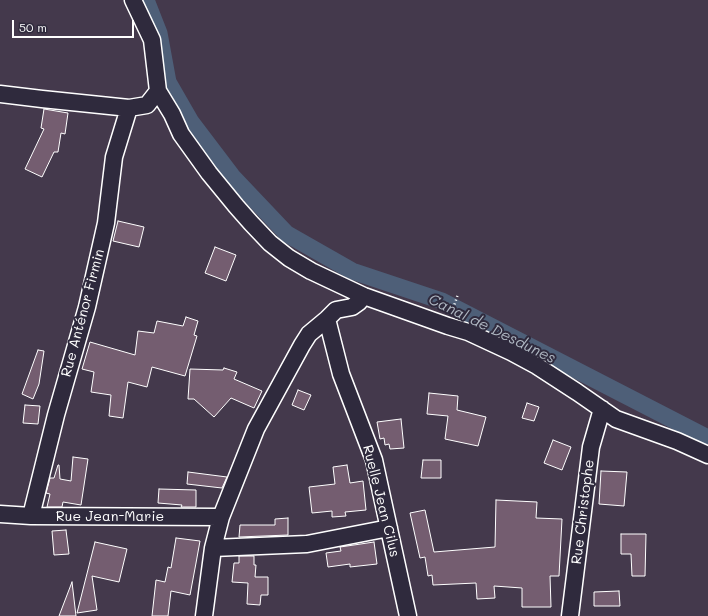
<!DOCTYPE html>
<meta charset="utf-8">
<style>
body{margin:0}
#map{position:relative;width:708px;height:616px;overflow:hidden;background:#44394c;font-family:Mali,sans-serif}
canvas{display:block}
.scale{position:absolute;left:12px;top:20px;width:122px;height:18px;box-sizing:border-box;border:2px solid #fff;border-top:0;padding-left:5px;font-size:12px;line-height:14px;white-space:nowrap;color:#fff;-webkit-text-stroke:3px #2f2a3d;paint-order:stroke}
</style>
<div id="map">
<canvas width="708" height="616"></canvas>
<div class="scale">50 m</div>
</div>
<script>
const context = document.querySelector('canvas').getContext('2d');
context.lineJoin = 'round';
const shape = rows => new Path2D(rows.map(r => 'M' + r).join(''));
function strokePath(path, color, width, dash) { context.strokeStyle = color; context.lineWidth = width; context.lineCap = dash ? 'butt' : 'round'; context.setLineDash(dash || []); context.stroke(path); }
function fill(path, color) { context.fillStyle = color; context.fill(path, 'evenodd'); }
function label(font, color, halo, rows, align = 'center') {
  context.font = font + ' Mali,sans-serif'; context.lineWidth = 4; context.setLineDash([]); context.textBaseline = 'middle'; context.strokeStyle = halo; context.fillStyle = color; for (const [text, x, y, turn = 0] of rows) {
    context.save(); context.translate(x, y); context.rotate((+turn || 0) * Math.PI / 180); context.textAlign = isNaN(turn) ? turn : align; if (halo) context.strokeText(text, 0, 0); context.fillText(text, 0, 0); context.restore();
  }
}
strokePath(shape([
 [146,0,159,33,168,82,191,122,232,176,287,234,352,271,442,301,708,438]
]), '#4e5f78', 17);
const building = shape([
 [44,109,68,113,65,134,61,133,58,152,54,152,42,177,25,169,44,129,41,128,44,109],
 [118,221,144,227,139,247,113,241,118,221],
 [215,247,236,255,226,281,205,273,215,247],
 [186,317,198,321,194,335,197,336,185,376,152,367,147,387,128,382,123,418,109,416,111,395,91,392,94,372,82,369,90,342,135,355,138,331,154,333,157,321,183,326,186,317],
 [38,350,44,351,39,384,33,399,22,394,38,350],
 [224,368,237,372,234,379,262,391,254,408,231,398,214,417,194,399,188,399,190,369,223,370,224,368],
 [298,390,311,395,304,410,292,405,298,390],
 [429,393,458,396,457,410,486,417,478,446,445,439,448,416,427,414,429,393],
 [527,403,539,407,534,421,522,418,527,403],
 [25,405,40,406,38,424,23,423,25,405],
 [401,419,404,448,390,449,389,444,385,445,384,438,380,439,377,422,401,419],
 [553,440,571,447,562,470,544,463,553,440],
 [73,457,88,459,81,505,63,502,62,507,47,507,50,494,46,493,50,478,54,478,58,465,59,465,60,479,71,481,73,457],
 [423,460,441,460,441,478,421,478,423,460],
 [347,465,350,483,363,481,366,510,345,512,346,516,332,517,332,511,312,513,309,487,335,484,333,467,347,465],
 [601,471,627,472,624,506,599,504,601,471],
 [188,472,227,477,222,488,187,484,188,472],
 [159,489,196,490,196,507,181,507,182,505,158,503,159,489],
 [496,500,537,502,536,518,562,519,559,576,550,576,551,607,522,607,522,588,494,586,495,598,477,599,476,583,433,585,432,575,428,576,425,557,420,558,410,513,425,510,434,552,495,547,496,500],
 [288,518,288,535,239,537,240,525,275,525,275,519,288,518],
 [66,530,69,554,54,555,52,531,66,530],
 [621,534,646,534,645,576,632,576,631,554,621,554,621,534],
 [176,538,200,541,196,563,190,595,171,591,168,616,152,616,156,580,165,582,168,567,171,568,176,538],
 [95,542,127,549,119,582,92,576,97,610,77,613,95,542],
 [374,542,377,564,350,567,350,564,328,567,326,553,341,551,340,547,354,545,374,542],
 [239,556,254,556,254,565,256,565,255,577,268,577,268,595,261,595,260,605,247,604,248,583,232,582,234,563,239,563,239,556],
 [72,582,76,616,59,616,72,582],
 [619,591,620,606,594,606,594,592,619,591]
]);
fill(building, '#745d70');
strokePath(building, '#fff', 1);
const minor = shape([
 [158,91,172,114,181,134,209,173,236,206,251,223,270,243,289,258,311,271,364,296,448,326,468,332,511,352,537,366,577,392,616,419,677,441,708,455],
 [0,94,42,99,129,108,147,105,158,91,152,40,133,0],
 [327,319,341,374,374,460,408,616],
 [0,514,31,516,221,517],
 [31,516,56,415,87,307,106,223,114,157,129,108],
 [213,548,307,544,389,528],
 [204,616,213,548,221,517,256,429,302,345,309,334,327,319,336,310,352,307,359,302,364,296],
 [570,616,591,447,602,409]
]);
strokePath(minor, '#fff', 19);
strokePath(shape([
 [452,312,458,294]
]), '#fff', 2.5, [1, 3]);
strokePath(minor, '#2f2a3d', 16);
label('14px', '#fff', '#2f2a3d', [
 ["Rue Anténor Firmin",83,313,-75],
 ["Ruelle Jean Cilus",381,501,76],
 ["Rue Christophe",583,512,-83],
 ["Rue Jean-Marie",110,517]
]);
label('italic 15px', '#afb7c2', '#2f2a3d', [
 ["Canal de Desdunes",492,329,26]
]);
</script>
